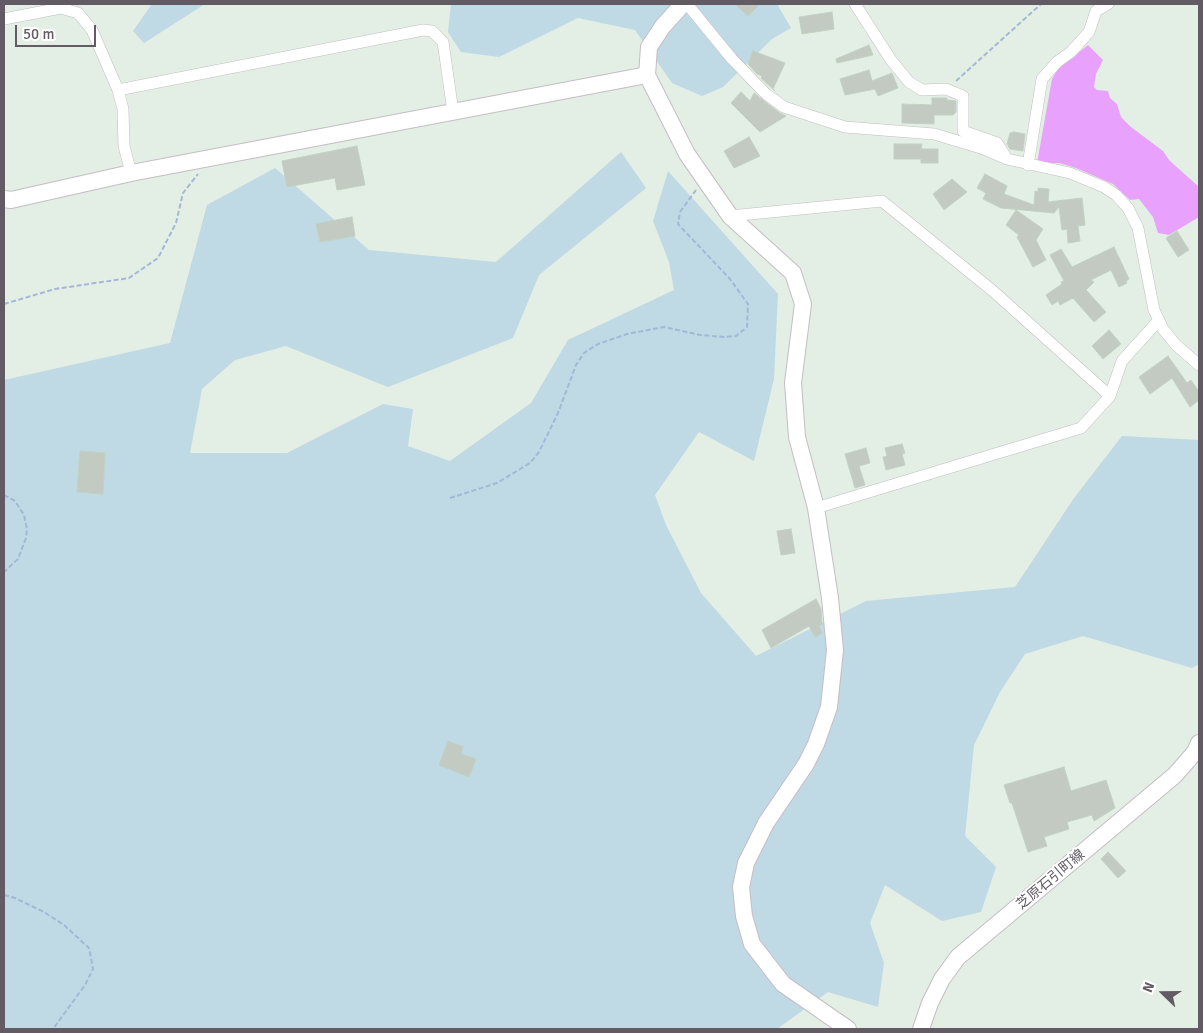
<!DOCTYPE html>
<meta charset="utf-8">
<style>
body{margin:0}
#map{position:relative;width:1203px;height:1033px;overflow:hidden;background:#e3eee4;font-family:Signika,sans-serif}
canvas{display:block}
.frame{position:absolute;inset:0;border:5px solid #625b63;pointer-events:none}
.north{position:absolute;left:1138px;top:968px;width:50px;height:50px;-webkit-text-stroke:4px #fff;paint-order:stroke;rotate:292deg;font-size:14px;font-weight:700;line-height:20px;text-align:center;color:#625b63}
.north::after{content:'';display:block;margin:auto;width:18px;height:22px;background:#625b63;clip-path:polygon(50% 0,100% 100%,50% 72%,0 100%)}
.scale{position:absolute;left:15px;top:25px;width:81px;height:22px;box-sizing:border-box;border:2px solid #625b63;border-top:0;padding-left:6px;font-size:15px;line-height:18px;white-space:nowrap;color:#625b63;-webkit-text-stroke:4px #fff;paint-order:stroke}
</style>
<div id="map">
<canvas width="1203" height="1033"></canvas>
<div class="frame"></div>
<div class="north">N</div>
<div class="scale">50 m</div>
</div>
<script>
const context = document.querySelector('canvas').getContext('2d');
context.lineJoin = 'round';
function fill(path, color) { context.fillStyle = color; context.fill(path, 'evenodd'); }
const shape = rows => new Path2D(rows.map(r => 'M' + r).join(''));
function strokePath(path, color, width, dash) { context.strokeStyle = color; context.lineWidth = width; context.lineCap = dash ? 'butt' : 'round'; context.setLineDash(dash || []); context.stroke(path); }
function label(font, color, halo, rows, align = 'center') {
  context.font = font + ' Signika,"Noto Sans JP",sans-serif'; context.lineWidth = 4; context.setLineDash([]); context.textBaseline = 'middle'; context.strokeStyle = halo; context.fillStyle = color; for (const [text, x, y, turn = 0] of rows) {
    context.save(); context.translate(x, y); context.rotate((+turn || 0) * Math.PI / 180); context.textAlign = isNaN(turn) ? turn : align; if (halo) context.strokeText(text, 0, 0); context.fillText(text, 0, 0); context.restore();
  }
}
fill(shape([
 [152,4,205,4,144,43,133,31],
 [451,4,777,4,791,28,772,39,723,87,702,96,672,83,635,30,578,18,499,57,461,52,448,32],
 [621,152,646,188,539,275,513,338,388,387,286,346,235,360,202,389,190,453,287,453,383,404,413,409,408,446,450,461,531,403,568,340,674,290,669,262,653,221,668,171,778,294,774,379,754,461,699,432,655,495,666,525,701,593,756,656,866,601,1015,587,1074,498,1122,436,1199,440,1199,664,1192,668,1083,636,1025,654,1000,692,974,745,965,836,996,867,981,912,942,921,885,885,870,923,884,963,878,1007,828,992,777,1029,4,1029,4,380,170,343,207,205,275,168,369,250,496,262]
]), '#bfd9e5');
fill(shape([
 [1088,45,1103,60,1096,74,1094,87,1097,90,1108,91,1110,98,1117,104,1121,117,1131,127,1163,151,1169,160,1199,187,1199,217,1169,235,1158,233,1153,217,1139,199,1130,200,1113,184,1076,168,1059,163,1037,163,1052,79,1058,69]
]), '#e8a2fe');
const building = shape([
 [735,4,760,4,748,16,735,4],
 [832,12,834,29,802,34,799,17,832,12],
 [869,45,873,55,837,63,836,59,869,45],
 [753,51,785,63,773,89,775,91,761,78,762,76,757,74,748,64,753,51],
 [869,70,872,81,892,73,898,88,878,96,875,89,845,95,840,79,869,70],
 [741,92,750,101,754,93,780,113,786,116,760,132,731,103,741,92],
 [932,98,947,98,947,100,956,101,956,112,953,115,934,115,934,124,902,123,902,104,932,105,932,98],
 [1014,132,1025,134,1023,151,1010,149,1007,144,1010,133,1014,132],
 [749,137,760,156,734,168,724,151,749,137],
 [894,144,922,144,921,149,938,149,938,163,921,163,921,159,894,159,894,144],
 [357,146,365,185,337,190,335,178,287,187,282,161,357,146],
 [985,174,1007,186,1004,194,1034,205,1035,191,1038,192,1038,188,1049,189,1048,202,1082,198,1085,225,1078,226,1080,241,1068,243,1067,229,1062,230,1059,207,1054,213,1001,208,983,199,986,193,977,188,985,174],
 [952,179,967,192,944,210,933,194,952,179],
 [1016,210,1043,229,1036,240,1046,260,1033,267,1017,237,1019,235,1006,225,1016,210],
 [352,217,355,236,320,242,316,224,352,217],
 [1177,231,1189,250,1178,257,1166,238,1177,231],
 [1114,247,1129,279,1126,281,1127,283,1119,287,1111,270,1091,280,1094,282,1086,290,1106,312,1094,322,1073,298,1060,305,1058,301,1052,305,1046,295,1062,284,1061,282,1064,281,1050,255,1061,249,1072,267,1114,247],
 [1109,330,1121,344,1103,359,1092,346,1109,330],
 [1168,356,1187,383,1191,380,1199,392,1199,400,1190,407,1172,378,1150,394,1139,377,1168,356],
 [902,444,905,453,902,454,905,465,886,470,883,457,887,456,885,448,902,444],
 [866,448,870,463,859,466,865,485,855,488,845,454,866,448],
 [80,451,105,453,103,494,77,492,80,451],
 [791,529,795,553,781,555,777,531,791,529],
 [816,599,821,609,822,624,819,626,822,633,815,637,809,626,771,648,762,630,816,599],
 [448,741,463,747,461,754,476,759,469,777,439,765,448,741],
 [1064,767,1071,791,1106,780,1115,808,1094,821,1092,815,1067,822,1069,829,1044,837,1047,846,1028,852,1012,803,1010,803,1004,785,1064,767],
 [1108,852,1126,871,1118,878,1101,859,1108,852]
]);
fill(building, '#c2cac2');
strokePath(building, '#c1d2c1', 1);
const street = shape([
 [687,4,732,59,766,94,784,107,845,127,934,134,981,148,1007,159,1070,173,1104,187,1116,195,1128,208,1138,228,1154,310,1163,329,1176,345,1199,365],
 [855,4,891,60,909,82,922,90,946,89,963,96,963,131,997,143,1007,159],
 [4,19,61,8,78,13,92,30,118,90,123,109,124,146,131,173],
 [118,90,423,30,432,31,443,42,453,112],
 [1028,165,1042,79,1057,62,1071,52,1089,32,1096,11,1108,4],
 [730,216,882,201,993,291,1110,396],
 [816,508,1081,428,1110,396,1122,361,1159,320]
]);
const secondary = shape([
 [683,4,663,26,649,47,647,75,687,154,730,216,793,273,803,304,793,383,797,437,816,508,830,598,835,650,829,707,816,744,806,764,766,823,746,863,741,887,744,916,752,944,783,984,848,1029],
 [4,199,11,200,131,173,647,75],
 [921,1029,930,1003,942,979,958,957,1175,775,1195,752,1199,743]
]);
strokePath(street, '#c4bdc4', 12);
strokePath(secondary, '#c5bdc6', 18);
strokePath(shape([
 [956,81,1041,4],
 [4,304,55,289,129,278,158,258,176,223,183,193,198,174],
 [4,495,15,501,24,515,27,529,26,538,18,559,4,572],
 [450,498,497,483,530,463,539,452,558,413,576,365,584,353,598,344,627,334,664,327,700,335,724,337,736,336,747,327,748,304,730,279,678,224,680,212,696,190],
 [4,895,15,898,44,912,64,925,89,948,93,969,85,985,53,1029]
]), '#a3b8d7', 2, [5, 2.5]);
strokePath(street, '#fff', 11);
strokePath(secondary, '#fff', 16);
label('14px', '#625b63', '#fff', [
 ["芝原石引町線",1051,880,-40]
]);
</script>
